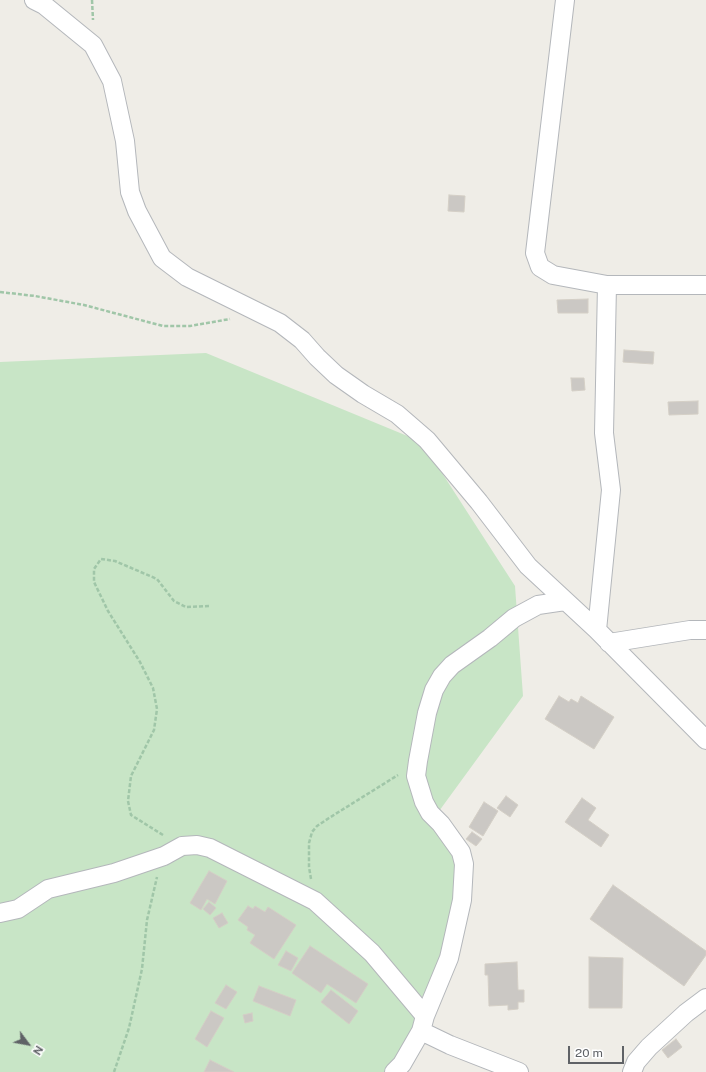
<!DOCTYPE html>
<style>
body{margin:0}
#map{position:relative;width:706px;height:1072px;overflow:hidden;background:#efede7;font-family:"Public Sans",sans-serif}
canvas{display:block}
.north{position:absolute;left:8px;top:1024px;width:40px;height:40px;-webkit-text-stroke:3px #fff;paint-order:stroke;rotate:122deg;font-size:11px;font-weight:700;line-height:16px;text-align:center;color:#5f6266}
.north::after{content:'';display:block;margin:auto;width:14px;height:18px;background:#5f6266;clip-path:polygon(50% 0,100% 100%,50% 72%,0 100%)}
.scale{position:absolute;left:568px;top:1046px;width:56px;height:18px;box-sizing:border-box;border:2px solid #5f6266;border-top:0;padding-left:5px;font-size:12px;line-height:14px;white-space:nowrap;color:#5f6266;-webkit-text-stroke:3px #fff;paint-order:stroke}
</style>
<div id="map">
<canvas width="706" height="1072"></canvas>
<div class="north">N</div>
<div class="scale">20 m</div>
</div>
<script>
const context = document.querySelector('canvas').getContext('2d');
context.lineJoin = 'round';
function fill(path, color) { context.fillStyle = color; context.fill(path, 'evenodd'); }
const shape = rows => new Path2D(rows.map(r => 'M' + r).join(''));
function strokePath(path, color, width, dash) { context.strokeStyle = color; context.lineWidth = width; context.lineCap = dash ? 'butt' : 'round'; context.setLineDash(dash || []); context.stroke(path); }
fill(shape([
 [206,353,422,442,515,586,523,696,434,818,458,869,450,931,430,986,421,998,415,1033,389,1072,0,1072,0,362]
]), '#c8e5c6');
const building = shape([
 [449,195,465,196,464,212,448,211,449,195],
 [588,299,588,313,558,313,557,300,588,299],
 [624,350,654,352,653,364,623,362,624,350],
 [571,378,584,378,585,390,572,391,571,378],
 [698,401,698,414,669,415,668,402,698,401],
 [559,696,569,702,571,699,578,703,581,696,614,717,594,749,545,719,559,696],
 [506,796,518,805,510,817,497,808,506,796],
 [582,798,596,808,588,820,609,835,601,847,565,822,582,798],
 [484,802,498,811,483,836,469,827,484,802],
 [472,832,482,839,476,846,466,839,472,832],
 [209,871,227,881,215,904,207,899,201,910,190,903,209,871],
 [613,885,706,951,706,955,684,986,590,919,613,885],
 [209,902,216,908,210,915,203,909,209,902],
 [248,906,253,909,255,906,265,912,268,907,296,925,274,959,250,943,255,935,247,930,248,927,238,920,248,906],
 [222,913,228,923,219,928,213,918,222,913],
 [310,946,368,984,356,1003,327,984,321,993,292,973,310,946],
 [286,951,298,958,291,971,278,965,286,951],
 [589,957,623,958,622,1008,589,1008,589,957],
 [517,962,518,990,524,990,524,1002,518,1002,518,1009,508,1010,508,1005,489,1006,488,975,485,975,485,964,517,962],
 [226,985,237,992,226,1009,215,1003,226,985],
 [259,986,296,1000,290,1016,253,1001,259,986],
 [331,990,358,1011,349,1024,321,1002,331,990],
 [211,1011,224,1018,207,1047,195,1039,211,1011],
 [252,1013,253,1021,245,1023,243,1015,252,1013],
 [676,1039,682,1047,668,1058,662,1050,676,1039],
 [210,1060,234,1072,204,1072,210,1060]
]);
fill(building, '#cbc8c4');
strokePath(building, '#d4cfc6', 1);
const street = shape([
 [34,0,44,5,93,45,112,81,125,141,130,192,137,211,162,258,187,277,280,323,302,340,317,357,336,375,363,394,397,414,427,440,479,502,528,566,597,630,706,740],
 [565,0,535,253,540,267,553,275,607,285,706,285],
 [597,630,611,490,604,433,607,285],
 [609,643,690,630,706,630],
 [0,913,18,909,48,889,114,873,164,856,182,846,197,845,210,848,315,901,372,953,425,1016],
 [421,1031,450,1045,519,1072],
 [394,1072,402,1064,421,1031,425,1016,449,958,462,900,464,864,461,852,441,824,430,813,424,802,416,776,418,761,427,713,434,690,442,676,452,665,490,638,514,618,538,605,565,601],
 [632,1072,636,1062,649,1047,686,1013,706,998]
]);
strokePath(street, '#b4b7bb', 20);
strokePath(shape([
 [92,0,93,20],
 [0,292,35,296,84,305,163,326,190,326,230,319],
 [163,835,131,815,128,801,131,776,154,730,157,709,153,688,140,662,108,611,94,582,94,569,101,559,115,561,157,579,174,601,186,607,210,606],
 [311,879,309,867,309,843,312,832,317,826,329,818,398,775],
 [114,1072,129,1028,142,969,147,920,157,877]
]), '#a0c6a8', 2.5, [4, 2]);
strokePath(street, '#fff', 18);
</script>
